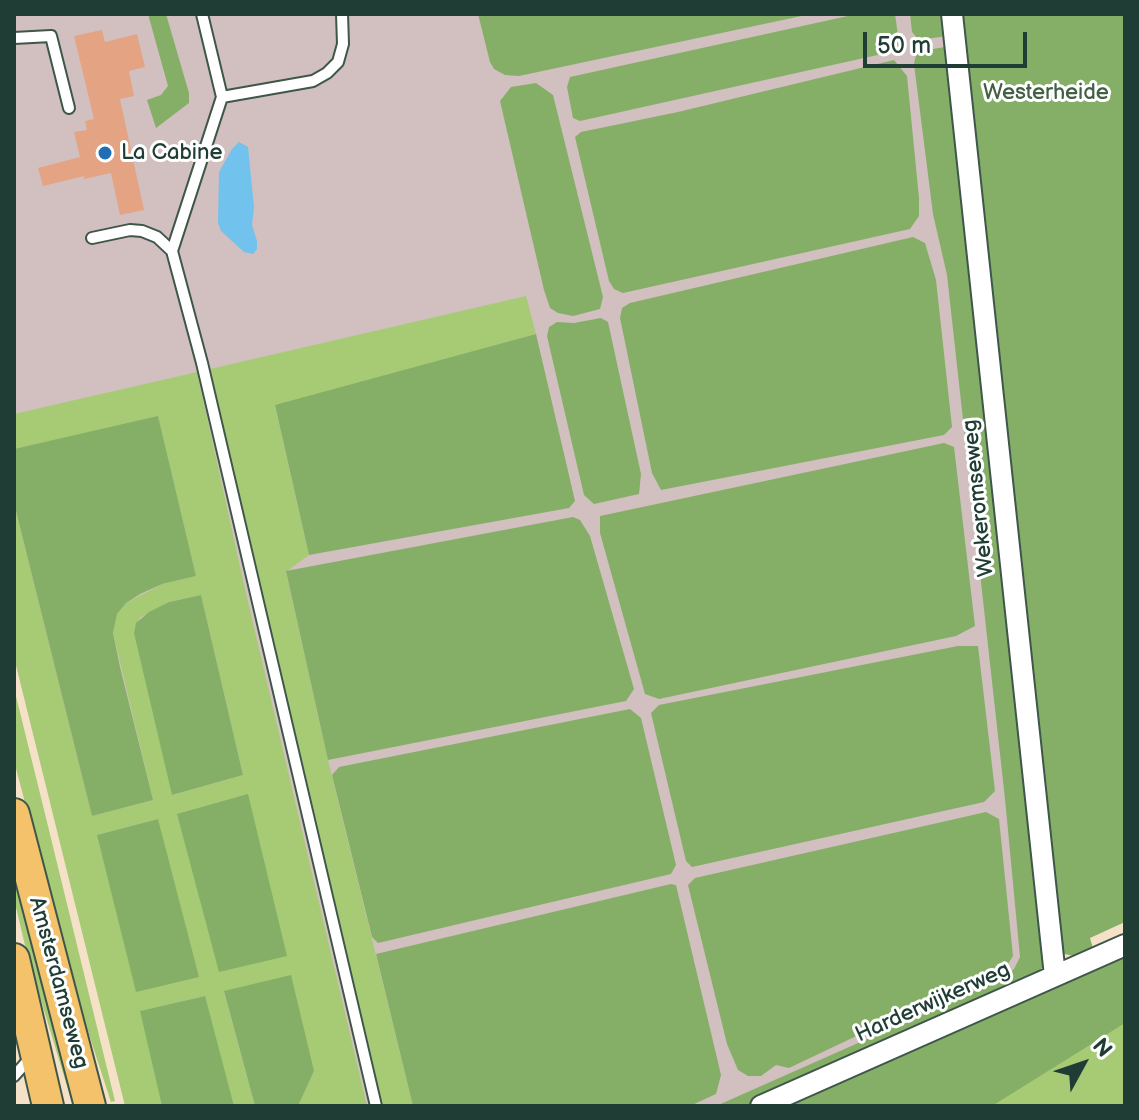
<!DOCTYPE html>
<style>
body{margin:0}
#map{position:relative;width:1139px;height:1120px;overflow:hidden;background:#f5e1c8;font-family:"Balsamiq Sans",sans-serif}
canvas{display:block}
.frame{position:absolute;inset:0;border:16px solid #1f3d34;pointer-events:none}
.north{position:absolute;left:1043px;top:1024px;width:80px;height:80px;-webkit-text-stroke:6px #fff;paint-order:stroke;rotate:50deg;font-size:22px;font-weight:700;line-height:32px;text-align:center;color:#1f3d34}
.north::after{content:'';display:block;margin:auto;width:28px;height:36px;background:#1f3d34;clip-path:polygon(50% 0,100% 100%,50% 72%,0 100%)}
.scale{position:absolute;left:863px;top:32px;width:164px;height:36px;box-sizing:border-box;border:4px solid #1f3d34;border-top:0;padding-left:10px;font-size:24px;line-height:28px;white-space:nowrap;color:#1f3d34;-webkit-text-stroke:6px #fff;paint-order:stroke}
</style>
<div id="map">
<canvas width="1139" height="1120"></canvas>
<div class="frame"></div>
<div class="north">N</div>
<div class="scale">50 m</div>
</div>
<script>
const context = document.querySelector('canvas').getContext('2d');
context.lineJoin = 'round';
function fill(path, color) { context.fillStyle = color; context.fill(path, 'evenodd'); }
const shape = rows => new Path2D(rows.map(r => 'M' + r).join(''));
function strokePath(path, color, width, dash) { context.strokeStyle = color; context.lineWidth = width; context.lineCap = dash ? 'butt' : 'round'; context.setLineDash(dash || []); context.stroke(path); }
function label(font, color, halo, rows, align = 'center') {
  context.font = font + ' "Balsamiq Sans",sans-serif'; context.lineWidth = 6; context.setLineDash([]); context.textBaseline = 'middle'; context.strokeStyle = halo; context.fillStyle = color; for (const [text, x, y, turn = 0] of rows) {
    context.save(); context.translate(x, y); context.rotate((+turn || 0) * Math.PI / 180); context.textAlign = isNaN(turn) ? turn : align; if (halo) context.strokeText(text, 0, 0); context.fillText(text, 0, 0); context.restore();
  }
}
fill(shape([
 [14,14,947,14,1046,960,741,1106,127,1106,14,657]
]), '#d2bfc0');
fill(shape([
 [526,296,536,334,275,406,309,555,286,572,328,760,413,1106,382,1106,210,369],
 [197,372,245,589,367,1106,298,1106,314,1071,224,992,255,1106,234,1106,204,996,141,1011,162,1106,125,1106,14,657,14,503,92,816,153,800,113,633,117,614,126,603,162,584,196,576,158,417,14,449,14,414],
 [201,595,243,775,173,795,139,618,169,602],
 [158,819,167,857,97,835],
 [14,688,48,826,115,1101,111,1102,76,995,14,761],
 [14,866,78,1106,73,1106,27,954,14,899],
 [1125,954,1125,1106,780,1106]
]), '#a7cb75');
fill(shape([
 [148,14,166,14,189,93,189,103,156,128,147,100,161,95,168,86],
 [478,14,811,14,519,76,505,75,494,69,490,62],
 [857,14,895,14,900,50,580,121,573,118,567,87,570,77],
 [910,14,947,14,947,36,919,40,912,32],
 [957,14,1125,14,1125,922,1090,938,1094,952,1078,957,1060,953],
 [945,47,948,49,1047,960,1037,975,1029,981,745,1106,716,1106,962,997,1005,976,1014,969,1020,957,1005,799,947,275,933,214,914,64,916,55,921,51],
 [894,60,907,76,919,198,919,216,910,229,623,293,614,289,609,281,575,137,581,132,678,112],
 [536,83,553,95,603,297,600,309,573,316,558,313,550,308,544,290,500,101,511,87],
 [913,237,925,243,936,280,952,427,944,435,661,490,652,473,620,318,622,308,630,303],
 [601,318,608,322,641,474,639,494,594,504,584,495,547,336,549,327,557,322,574,323],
 [536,334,575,501,569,508,309,555,275,405],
 [158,416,196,576,162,584,140,594,126,603,117,614,113,633,120,667,153,800,92,816,14,503,14,449],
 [944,443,954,447,975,626,956,636,659,699,645,694,600,533,600,516],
 [573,517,580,520,590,536,634,689,626,701,328,760,286,571],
 [201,595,243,775,172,795,134,633,136,623,149,612,169,602],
 [958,646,978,646,995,791,984,802,692,867,686,861,651,713,659,705],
 [630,709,641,718,676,865,671,874,378,943,372,937,332,775,339,767],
 [248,794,287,956,219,972,177,814],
 [986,812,999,819,1013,956,1008,964,789,1068,776,1065,761,1076,748,1076,738,1070,727,1044,688,885,695,878],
 [158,819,199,977,136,992,97,835],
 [671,884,676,885,721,1075,716,1094,690,1106,413,1106,376,954],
 [1123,954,1125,958,1125,1023,992,1106,778,1106],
 [291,975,314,1071,298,1106,255,1106,224,991],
 [205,996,234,1106,162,1106,140,1011]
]), '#85af66');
fill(shape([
 [239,142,248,147,254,207,252,225,257,241,257,249,253,254,244,252,221,231,218,223,219,172,232,149]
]), '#71c2ed');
fill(shape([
 [102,30,105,42,137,34,145,67,129,71,134,96,120,99,144,210,120,215,111,173,84,179,84,176,43,186,38,168,80,157,74,132,87,130,85,121,94,119,74,36]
]), '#e4a483');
const service = shape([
 [14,38,51,36,69,108],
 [222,97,313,81,327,73,338,62,343,44,342,14],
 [92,238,130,230,142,231,157,237,172,251,202,363,376,1106],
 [172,251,222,97,202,14],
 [14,1076,32,1056]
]);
const minor = shape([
 [952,14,1055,976],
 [761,1106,1125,945]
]);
const primary = shape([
 [14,814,90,1106],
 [14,959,48,1106]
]);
strokePath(service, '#3f564a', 14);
strokePath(minor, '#3f564a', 24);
strokePath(primary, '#3f564a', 34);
strokePath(service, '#fff', 10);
strokePath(minor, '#fff', 20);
strokePath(primary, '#f3c26a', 30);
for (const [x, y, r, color] of [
 [105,153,8,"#1f6fb2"]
]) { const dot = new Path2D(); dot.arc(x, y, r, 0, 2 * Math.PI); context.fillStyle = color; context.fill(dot); strokePath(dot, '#fff', 3); }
label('22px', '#416044', '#fff', [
 ["Westerheide",1046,93]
]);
label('22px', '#1f3d34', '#fff', [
 ["La Cabine",121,153]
], 'left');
label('22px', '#1f3d34', '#fff', [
 ["Wekeromseweg",979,498,-96],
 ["Amsterdamseweg",58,983,75],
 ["Harderwijkerweg",933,1003,-24]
]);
</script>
